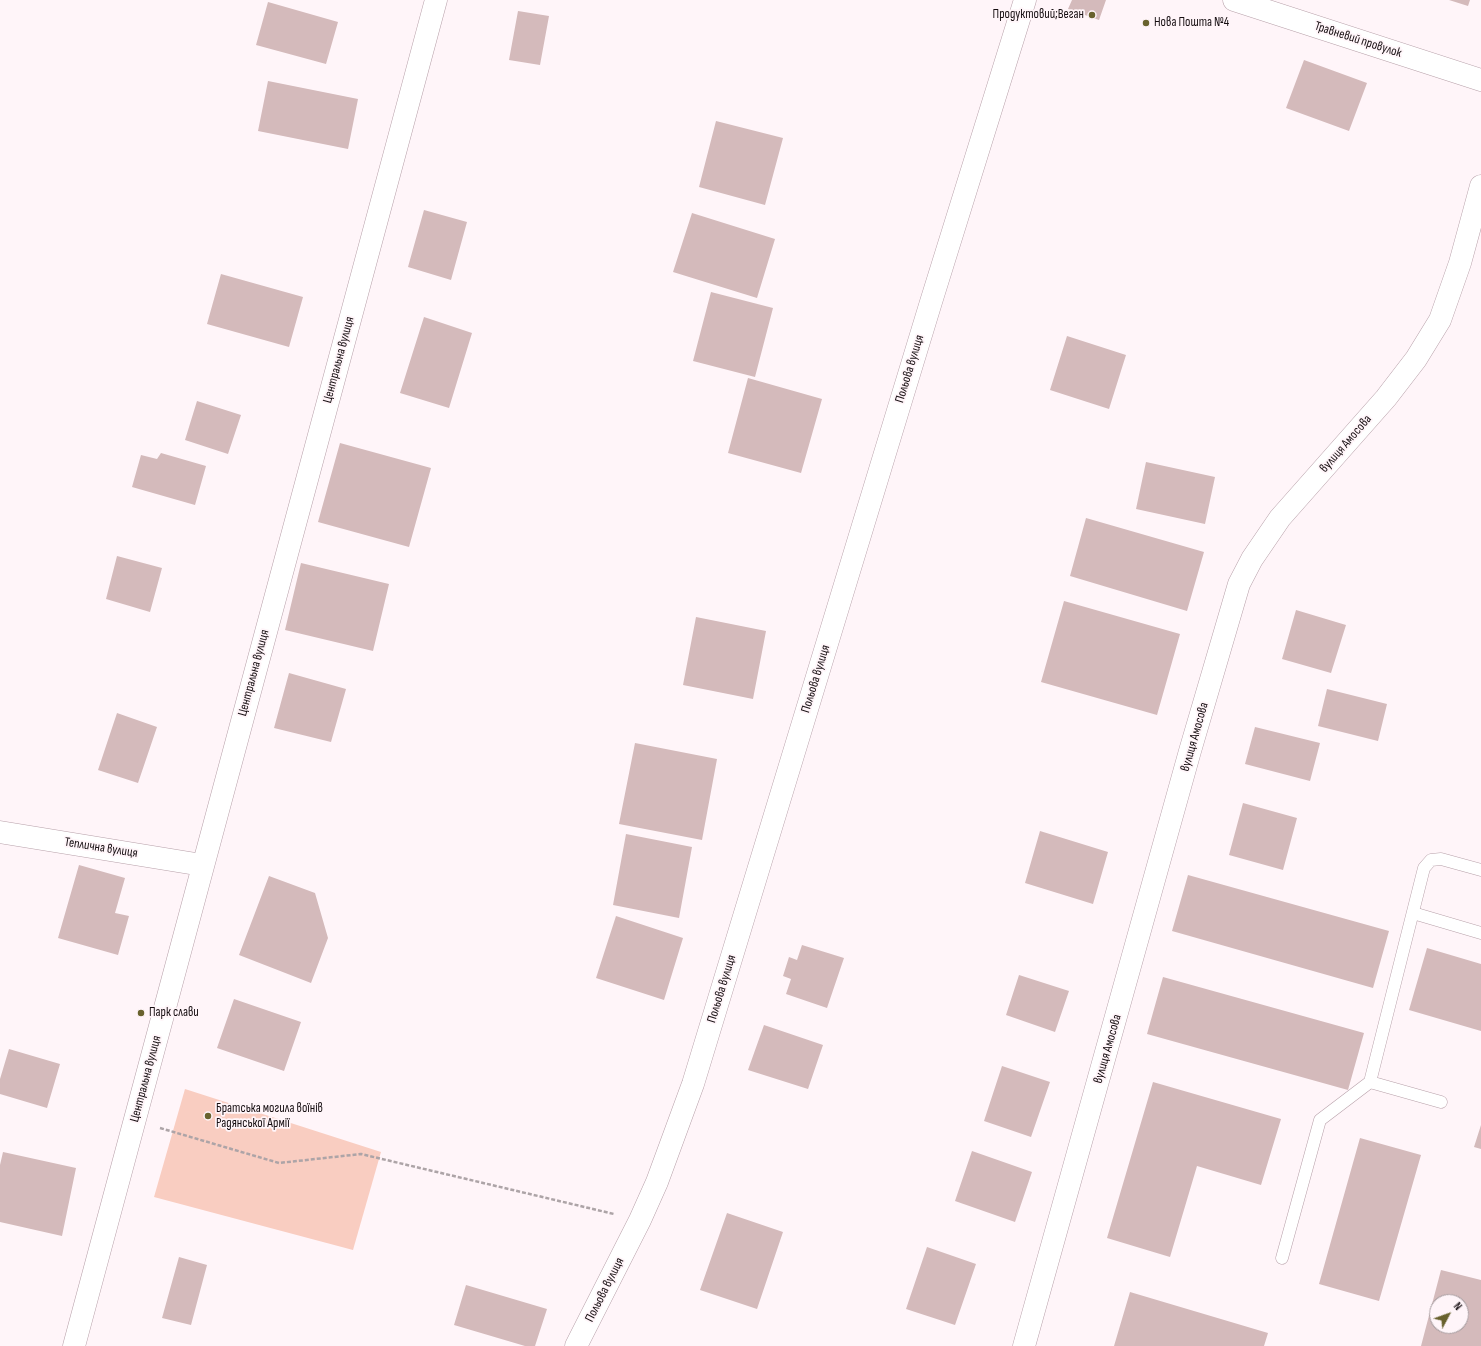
<!DOCTYPE html>
<meta charset="utf-8">
<style>
body{margin:0}
#map{position:relative;width:1481px;height:1346px;overflow:hidden;background:#fff5f9;font-family:"Sofia Sans Condensed",sans-serif}
canvas{display:block}
.north{position:absolute;left:1429px;top:1294px;width:40px;height:40px;box-sizing:border-box;background:#fff5f9;border:1px solid #a2999c;border-radius:50%;rotate:49deg;font-size:11px;font-weight:700;line-height:16px;text-align:center;color:#160e11}
.north::after{content:'';display:block;margin:auto;width:14px;height:18px;background:#69622e;clip-path:polygon(50% 0,100% 100%,50% 72%,0 100%)}
</style>
<div id="map">
<canvas width="1481" height="1346"></canvas>
<div class="north">N</div>
</div>
<script>
const context = document.querySelector('canvas').getContext('2d');
context.lineJoin = 'round';
function fill(path, color) { context.fillStyle = color; context.fill(path, 'evenodd'); }
const shape = rows => new Path2D(rows.map(r => 'M' + r).join(''));
function strokePath(path, color, width, dash) { context.strokeStyle = color; context.lineWidth = width; context.lineCap = dash ? 'butt' : 'round'; context.setLineDash(dash || []); context.stroke(path); }
function label(font, color, halo, rows, align = 'center') {
  context.font = font + ' "Sofia Sans Condensed",sans-serif'; context.lineWidth = 3.5; context.setLineDash([]); context.textBaseline = 'middle'; context.strokeStyle = halo; context.fillStyle = color; for (const [text, x, y, turn = 0] of rows) {
    context.save(); context.translate(x, y); context.rotate((+turn || 0) * Math.PI / 180); context.textAlign = isNaN(turn) ? turn : align; if (halo) context.strokeText(text, 0, 0); context.fillText(text, 0, 0); context.restore();
  }
}
fill(shape([
 [185,1089,381,1152,353,1250,154,1197]
]), '#f9cdc1');
fill(shape([
 [1072,0,1106,0,1099,20,1068,9],
 [1449,0,1470,0,1468,6],
 [268,2,338,22,326,64,256,45],
 [518,11,549,16,540,65,509,60],
 [1304,60,1367,83,1349,131,1286,108],
 [268,81,358,99,348,149,258,131],
 [716,121,783,138,765,205,699,187],
 [424,210,467,222,451,280,408,267],
 [692,213,775,239,757,298,673,272],
 [221,274,303,297,289,347,207,324],
 [711,292,773,308,755,377,693,361],
 [424,317,472,333,449,408,400,393],
 [1067,336,1126,355,1109,409,1050,390],
 [748,378,822,399,801,473,728,453],
 [197,401,241,415,228,454,185,440],
 [340,443,431,468,409,547,318,522],
 [161,453,206,466,195,505,132,487,141,455,157,459],
 [1146,462,1215,477,1205,524,1136,509],
 [1086,518,1204,552,1187,611,1070,576],
 [117,556,162,568,150,612,106,599],
 [301,563,389,584,373,651,285,630],
 [1064,601,1180,634,1157,715,1041,682],
 [1296,610,1346,625,1331,673,1282,659],
 [696,617,766,631,753,699,683,685],
 [289,673,346,689,331,742,274,728],
 [1327,689,1387,704,1378,741,1318,726],
 [117,713,157,727,138,783,98,770],
 [1255,727,1320,743,1310,781,1245,764],
 [635,743,717,759,702,840,619,824],
 [1243,803,1297,818,1283,870,1229,855],
 [1040,831,1108,852,1093,904,1025,883],
 [626,834,692,847,679,918,613,905],
 [79,865,125,878,115,913,129,916,118,955,58,938],
 [1188,875,1389,931,1373,988,1172,931],
 [269,876,315,893,328,938,311,983,239,955],
 [616,916,683,938,664,1000,596,978],
 [802,945,844,958,827,1008,786,994,791,979,783,976,789,957,797,960],
 [1427,948,1481,964,1481,1031,1409,1010],
 [1019,975,1069,991,1055,1032,1006,1015],
 [1163,977,1364,1033,1348,1090,1147,1034],
 [234,999,301,1022,284,1071,217,1048],
 [764,1025,823,1045,808,1089,748,1070],
 [9,1049,60,1064,47,1108,0,1094,0,1079],
 [1002,1066,1050,1082,1031,1137,984,1121],
 [1153,1082,1281,1119,1261,1185,1197,1166,1170,1257,1107,1238],
 [1481,1125,1481,1149,1474,1147],
 [1360,1138,1421,1155,1379,1301,1319,1284],
 [972,1151,1032,1172,1015,1222,955,1201],
 [3,1152,76,1168,62,1236,0,1222,0,1165],
 [727,1213,783,1232,757,1309,700,1290],
 [927,1247,976,1264,955,1325,906,1309],
 [179,1257,207,1265,191,1325,162,1318],
 [1441,1270,1481,1280,1481,1346,1421,1346],
 [1437,1302,1461,1302,1461,1326,1437,1326],
 [466,1285,547,1309,535,1346,525,1346,454,1325],
 [1130,1292,1268,1333,1264,1346,1114,1346]
]), '#d4babb');
const lane = shape([
 [1413,913,1481,933],
 [1370,1082,1441,1102],
 [1282,1258,1320,1120,1370,1082,1424,868,1431,860,1441,859,1481,870]
]);
const street = shape([
 [1234,0,1481,80],
 [0,832,202,865],
 [576,1346,640,1220,657,1182,693,1084,931,302,1025,0],
 [1024,1346,1190,751,1239,584,1252,559,1280,518,1386,398,1416,359,1440,320,1460,263,1481,186]
]);
const secondary = shape([
 [74,1346,436,0]
]);
strokePath(lane, '#b7a0a9', 13);
strokePath(street, '#b7a0a9', 23);
strokePath(secondary, '#b7a0a9', 23);
strokePath(shape([
 [160,1128,279,1163,361,1154,614,1214]
]), '#ada4a7', 2.5, [4, 2]);
strokePath(lane, '#fff', 12);
strokePath(street, '#fff', 22);
strokePath(secondary, '#fff', 22);
for (const [x, y, r, color] of [
 [1092,15,4,"#69622e"],
 [1146,23,4,"#69622e"],
 [141,1013,4,"#69622e"],
 [208,1116,4,"#69622e"]
]) { const dot = new Path2D(); dot.arc(x, y, r, 0, 2 * Math.PI); context.fillStyle = color; context.fill(dot); strokePath(dot, '#fff5f9', 1.5); }
label('13px', '#160e11', '#fff5f9', [
 ["Продуктовий;Веган",1084,15,"right"],
 ["Нова Пошта №4",1154,23],
 ["Парк слави",149,1013],
 ["Братська могила воїнів",216,1109],
 ["Радянської Армії",216,1124]
], 'left');
label('13px', '#160e11', '#fff5f9', [
 ["Травневий провулок",1358,40,18],
 ["Центральна вулиця",339,360,-75],
 ["Польова вулиця",910,369,-73],
 ["вулиця Амосова",1346,444,-49],
 ["Центральна вулиця",254,673,-75],
 ["Польова вулиця",816,679,-73],
 ["вулиця Амосова",1195,737,-74],
 ["Теплична вулиця",101,848,9],
 ["Польова вулиця",722,989,-73],
 ["вулиця Амосова",1108,1049,-74],
 ["Центральна вулиця",146,1079,-75],
 ["Польова вулиця",605,1290,-63]
]);
</script>
